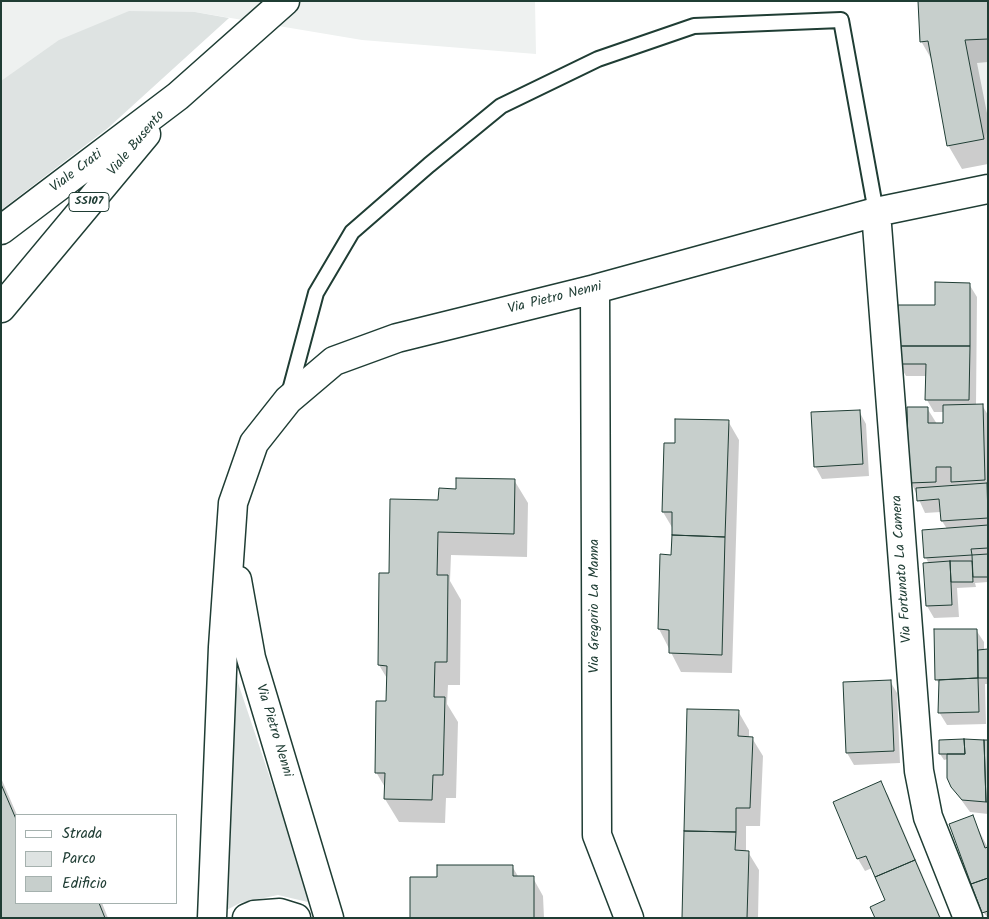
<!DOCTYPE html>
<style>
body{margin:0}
#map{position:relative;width:989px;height:919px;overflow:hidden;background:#fff;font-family:Kalam,sans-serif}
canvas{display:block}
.frame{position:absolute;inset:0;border:2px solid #1f3d34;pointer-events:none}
.legend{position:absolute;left:15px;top:814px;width:162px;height:90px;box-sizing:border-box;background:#fff;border:1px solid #a5b1ae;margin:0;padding:6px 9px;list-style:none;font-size:15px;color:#1f3d34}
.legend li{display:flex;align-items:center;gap:10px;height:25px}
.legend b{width:25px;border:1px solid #a5b1ae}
</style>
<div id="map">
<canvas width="989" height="919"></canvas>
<div class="frame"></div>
<ul class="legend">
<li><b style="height:6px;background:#fff"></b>Strada</li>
<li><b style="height:14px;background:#dee3e2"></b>Parco</li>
<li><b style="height:14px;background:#c7cfcc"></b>Edificio</li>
</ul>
</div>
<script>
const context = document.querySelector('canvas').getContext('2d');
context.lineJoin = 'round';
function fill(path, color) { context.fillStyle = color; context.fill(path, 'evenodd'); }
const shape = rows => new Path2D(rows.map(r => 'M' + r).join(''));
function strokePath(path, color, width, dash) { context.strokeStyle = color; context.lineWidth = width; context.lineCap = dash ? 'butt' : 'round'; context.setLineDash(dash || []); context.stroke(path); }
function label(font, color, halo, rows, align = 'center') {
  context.font = font + ' Kalam,sans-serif'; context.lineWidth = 4.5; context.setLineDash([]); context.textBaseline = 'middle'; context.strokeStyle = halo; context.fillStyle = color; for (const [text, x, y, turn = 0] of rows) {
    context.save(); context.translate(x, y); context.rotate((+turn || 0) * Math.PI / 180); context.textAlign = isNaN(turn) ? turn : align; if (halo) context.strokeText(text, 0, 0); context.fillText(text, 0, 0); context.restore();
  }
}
fill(shape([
 [1,1,535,1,536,54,362,40,195,12,1,81],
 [988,39,988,130,984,139,965,40]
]), '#eef1f0');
fill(shape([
 [129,11,195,12,229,18,108,128,1,210,1,81,59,40],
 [231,662,312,903,278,895,240,903,217,915]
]), '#dee3e2');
fill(shape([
 [988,1,988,62,977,63,988,118,988,164,962,169,948,145,933,62,921,41],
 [969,284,977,297,976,405,982,405,988,415,988,582,975,583,976,587,957,588,959,617,934,618,927,606,929,564,926,558,947,529,942,521,941,512,925,513,911,482,927,408,937,424,944,424,944,412,934,412,927,400,927,376,906,376,899,364,937,306],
 [859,411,866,424,869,476,822,479,815,466],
 [728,421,739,440,732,673,681,672,659,629,661,555,672,556,673,529,663,512,676,444],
 [514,480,528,503,527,557,451,555,450,581,461,600,460,685,448,685,447,704,458,722,456,798,446,798,445,823,399,822,385,799,386,789,376,772,388,702,388,680,379,665,390,575,439,501,457,490],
 [976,630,984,642,984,651,988,650,988,684,985,684,986,724,947,725,939,712,940,685,936,679],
 [890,681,897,693,900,763,854,765,847,753],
 [738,711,749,730,749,738,752,738,763,756,760,826,746,826,746,852,748,852,759,870,758,918,683,918],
 [988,740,988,814,970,812,952,787,948,759,944,760,940,754],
 [1,778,17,815,16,903,102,903,108,918,1,918],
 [880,783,888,795,941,918,877,918,887,901,872,868,865,871,858,859,834,803],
 [972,817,988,848,988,918,983,912],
 [512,866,519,878,533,878,543,896,544,918,412,918,439,878]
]), '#0003');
const building = shape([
 [918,1,988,1,988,39,965,40,984,139,947,146,928,41,920,42,918,1],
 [935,282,970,283,970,346,897,346,898,305,935,305,935,282],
 [897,346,970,346,969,400,925,400,926,364,898,364,897,346],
 [983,404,985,480,951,482,951,467,936,467,936,482,909,483,907,407,928,407,928,423,943,423,943,405,983,404],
 [860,410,863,464,814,467,811,412,860,410],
 [675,419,729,420,725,537,672,535,672,512,662,512,664,443,675,443,675,419],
 [456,478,515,479,514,534,438,532,437,575,448,575,447,662,435,662,434,697,445,697,443,775,433,775,432,800,384,799,385,773,375,773,376,701,386,701,387,666,378,665,379,573,389,573,390,499,438,500,439,488,456,489,456,478],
 [987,483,988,518,941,521,939,499,917,501,916,488,987,483],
 [988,525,988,548,971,549,972,555,924,558,922,530,988,525],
 [672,535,725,537,722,655,669,653,669,630,658,629,660,554,671,555,672,535],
 [988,554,988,577,973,577,972,555,988,554],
 [950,561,972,561,973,582,951,582,950,561],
 [950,561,952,605,926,606,923,563,950,561],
 [934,629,977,629,978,678,935,680,934,629],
 [988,649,988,678,978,678,978,650,988,649],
 [978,678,979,712,938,713,939,680,978,678],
 [891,680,894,751,846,753,843,682,891,680],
 [687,709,739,710,738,736,753,737,750,808,736,808,736,832,684,831,687,709],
 [964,739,984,740,986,802,962,800,951,787,947,778,947,754,965,754,964,739],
 [964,739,965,754,939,754,939,740,964,739],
 [984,740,988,740,988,802,986,802,984,740],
 [881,781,915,860,875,877,866,856,857,859,833,802,881,781],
 [1,784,16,819,16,903,99,903,105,918,1,918,1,784],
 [973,815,985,848,988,847,988,878,971,884,949,824,973,815],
 [684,831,736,832,735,850,749,851,747,918,682,918,684,831],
 [915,860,940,918,875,918,870,907,885,900,875,877,915,860],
 [437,865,513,865,513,876,534,876,534,918,410,918,410,877,437,877,437,865],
 [988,878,988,911,982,913,971,884,988,878]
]);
fill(building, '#c7cfcc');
strokePath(building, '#1f3d34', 1);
const service = shape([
 [289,394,316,293,352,232,429,165,501,106,598,59,694,26,841,20,876,212]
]);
const minor = shape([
 [876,212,919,771,928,817,968,918],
 [595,289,597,835,629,918],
 [237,580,251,658,329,918],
 [212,918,223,647,233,503,254,443,288,400,334,361,397,338,595,289,876,212,988,189],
 [247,918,254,915,280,913,296,918]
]);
const primary = shape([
 [1,230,178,96,285,1],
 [1,308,146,134]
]);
strokePath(service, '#1f3d34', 18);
strokePath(minor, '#1f3d34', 31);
strokePath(primary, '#1f3d34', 31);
strokePath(service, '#fff', 14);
strokePath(minor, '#fff', 28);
strokePath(primary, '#fff', 28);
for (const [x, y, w] of [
 [89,202,40]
]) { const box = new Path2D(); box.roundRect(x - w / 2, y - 9.5, w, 19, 4); context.fillStyle = '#fff'; context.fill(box); strokePath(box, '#1f3d34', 1); }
label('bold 12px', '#1f3d34', null, [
 ["SS107",89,202]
]);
label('14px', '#1f3d34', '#fff', [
 ["Viale Busento",137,144,-50],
 ["Viale Crati",77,172,-37],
 ["Via Pietro Nenni",555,299,-14],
 ["Via Fortunato La Camera",903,569,-94],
 ["Via Gregorio La Manna",596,606,-90],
 ["Via Pietro Nenni",273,731,73]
]);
</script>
